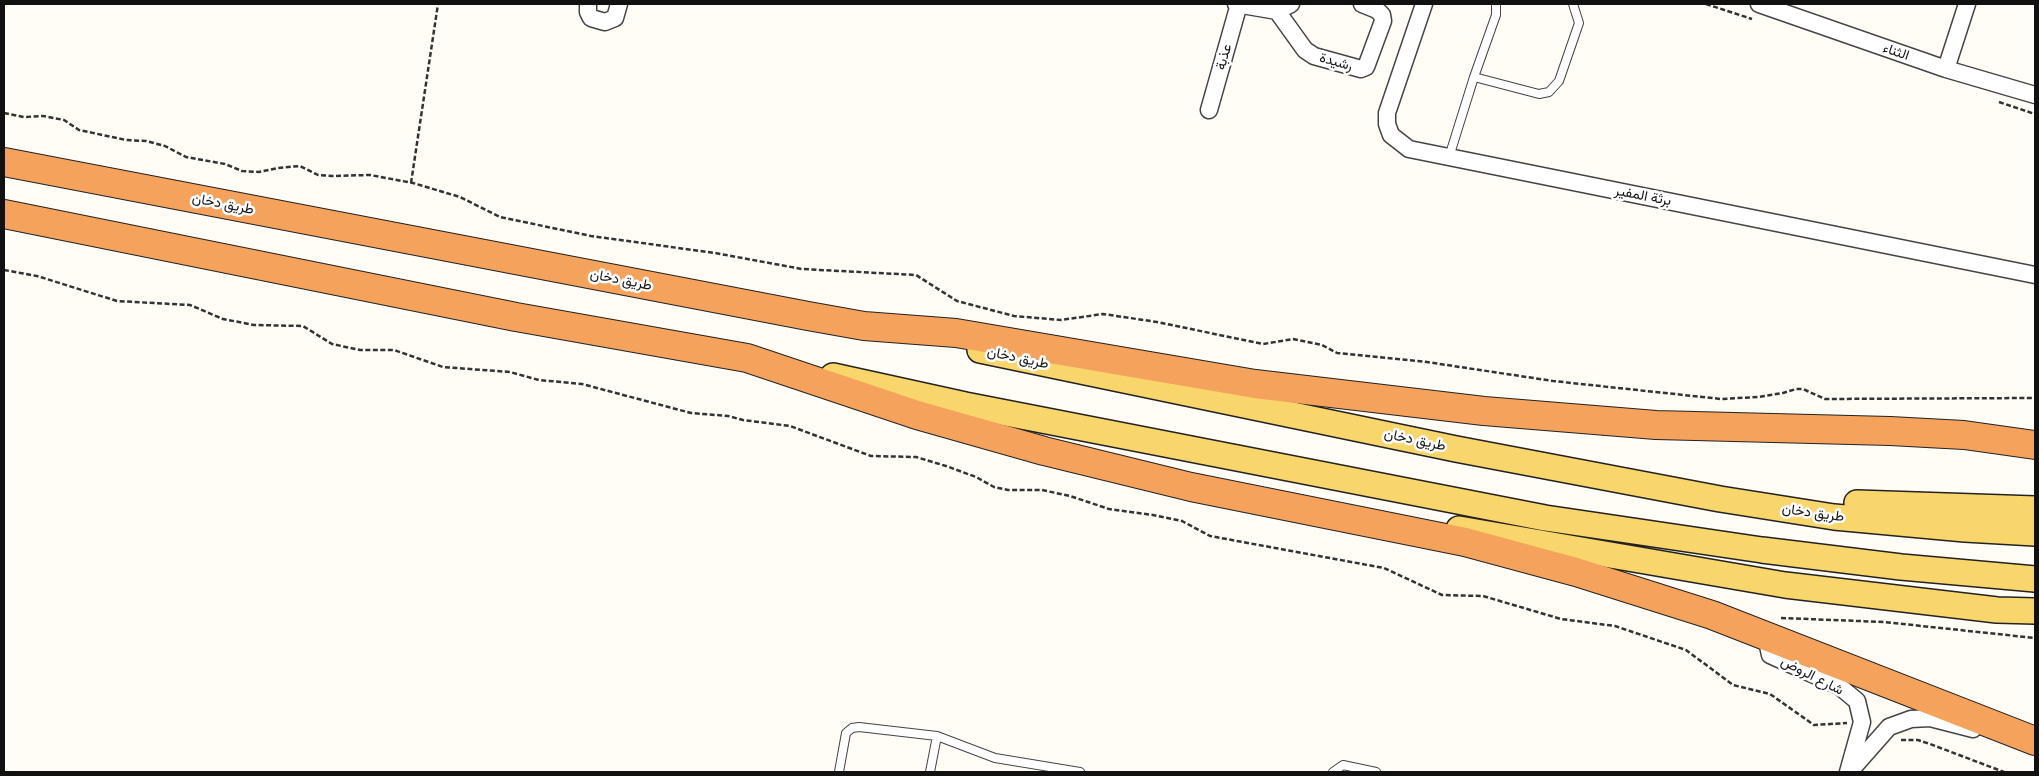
<!DOCTYPE html>
<meta charset="utf-8">
<style>
body{margin:0}
#map{position:relative;width:2039px;height:776px;overflow:hidden;background:#fffdf5;font-family:"Noto Serif",serif}
canvas{display:block}
.frame{position:absolute;inset:0;border:5px solid #111;pointer-events:none}
</style>
<div id="map">
<canvas width="2039" height="776"></canvas>
<div class="frame"></div>
</div>
<script>
const context = document.querySelector('canvas').getContext('2d');
context.lineJoin = 'round';
const shape = rows => new Path2D(rows.map(r => 'M' + r).join(''));
function strokePath(path, color, width, dash) { context.strokeStyle = color; context.lineWidth = width; context.lineCap = dash ? 'butt' : 'round'; context.setLineDash(dash || []); context.stroke(path); }
function label(font, color, halo, rows, align = 'center') {
  context.font = font + ' "Noto Serif",Vazirmatn,serif'; context.lineWidth = 5; context.setLineDash([]); context.textBaseline = 'middle'; context.strokeStyle = halo; context.fillStyle = color; for (const [text, x, y, turn = 0] of rows) {
    context.save(); context.translate(x, y); context.rotate((+turn || 0) * Math.PI / 180); context.textAlign = isNaN(turn) ? turn : align; if (halo) context.strokeText(text, 0, 0); context.fillText(text, 0, 0); context.restore();
  }
}
const lane = shape([
 [1474,77,1539,94,1549,92,1559,81,1579,23,1573,4],
 [1449,157,1474,77,1496,15,1496,4],
 [839,772,846,733,852,728,859,727,937,736,995,758,1080,772],
 [930,772,937,736],
 [1333,772,1343,765,1376,772]
]);
const street = shape([
 [588,4,588,12,591,18,605,22,615,18,619,4],
 [1236,4,1277,11,1291,4],
 [1424,4,1387,113,1387,124,1391,135,1409,149,2035,275],
 [1759,4,1946,69,2035,95],
 [1277,11,1305,50,1314,56,1361,69,1366,67,1383,21,1382,15,1377,10,1362,4],
 [1946,69,1967,4],
 [1209,110,1239,4],
 [1766,637,1770,655,1839,686,1857,701,1862,722,1848,772],
 [1852,769,1889,727,1911,719,1930,718,1973,729]
]);
const primary = shape([
 [980,350,1456,449,1720,499,1834,517,1965,529,2035,533],
 [833,376,965,405,1545,518,1762,550,1901,567,2035,579],
 [1857,503,2035,509],
 [1459,529,1785,585,1997,610,2035,611]
]);
const highway = shape([
 [4,162,808,316,864,326,956,333,1255,384,1484,411,1656,425,1890,431,1964,435,2035,445],
 [4,214,516,317,747,358,917,415,1044,451,1191,487,1465,542,1576,572,1712,615,2035,741]
]);
strokePath(lane, '#444', 10);
strokePath(street, '#444', 19);
strokePath(primary, '#222', 28);
strokePath(highway, '#222', 30);
strokePath(shape([
 [1706,4,1752,19],
 [1999,102,2035,114],
 [4,113,24,117,43,116,64,120,79,130,126,140,146,141,165,146,186,157,225,164,242,171,259,172,278,168,300,166,318,175,332,176,370,175,413,183,460,197,500,217,591,236,715,253,802,269,916,275,957,301,1014,316,1061,320,1103,314,1157,322,1263,344,1293,339,1322,345,1337,353,1427,362,1553,381,1721,399,1758,397,1783,393,1796,389,1803,389,1825,399,2035,398],
 [411,183,438,4],
 [4,270,37,276,117,301,190,305,223,319,254,325,303,326,332,344,360,350,394,350,443,367,510,372,539,380,582,384,691,413,728,416,743,420,790,426,871,456,916,457,946,466,976,477,994,487,1008,490,1042,490,1070,496,1109,509,1153,515,1182,521,1210,536,1384,568,1442,595,1483,596,1561,619,1615,626,1686,650,1733,685,1770,694,1814,725,1847,723],
 [1781,618,1884,622,2035,638],
 [1901,740,1918,740,1930,744,2004,772]
]), '#333', 2.5, [5, 2.5]);
strokePath(lane, '#fff', 8);
strokePath(street, '#fff', 16);
strokePath(primary, '#f9d66b', 25);
strokePath(highway, '#f5a25d', 28);
label('14px', '#111', '#fff', [
 ["الثناء",1896,52,19],
 ["عذبة",1224,57,-74],
 ["رشيدة",1336,62,16],
 ["برثة المفير",1643,196,11],
 ["طريق دخان",223,204,11],
 ["طريق دخان",621,280,11],
 ["طريق دخان",1018,358,12],
 ["طريق دخان",1415,440,12],
 ["طريق دخان",1813,513,8],
 ["شارع الروض",1812,676,27]
]);
</script>
